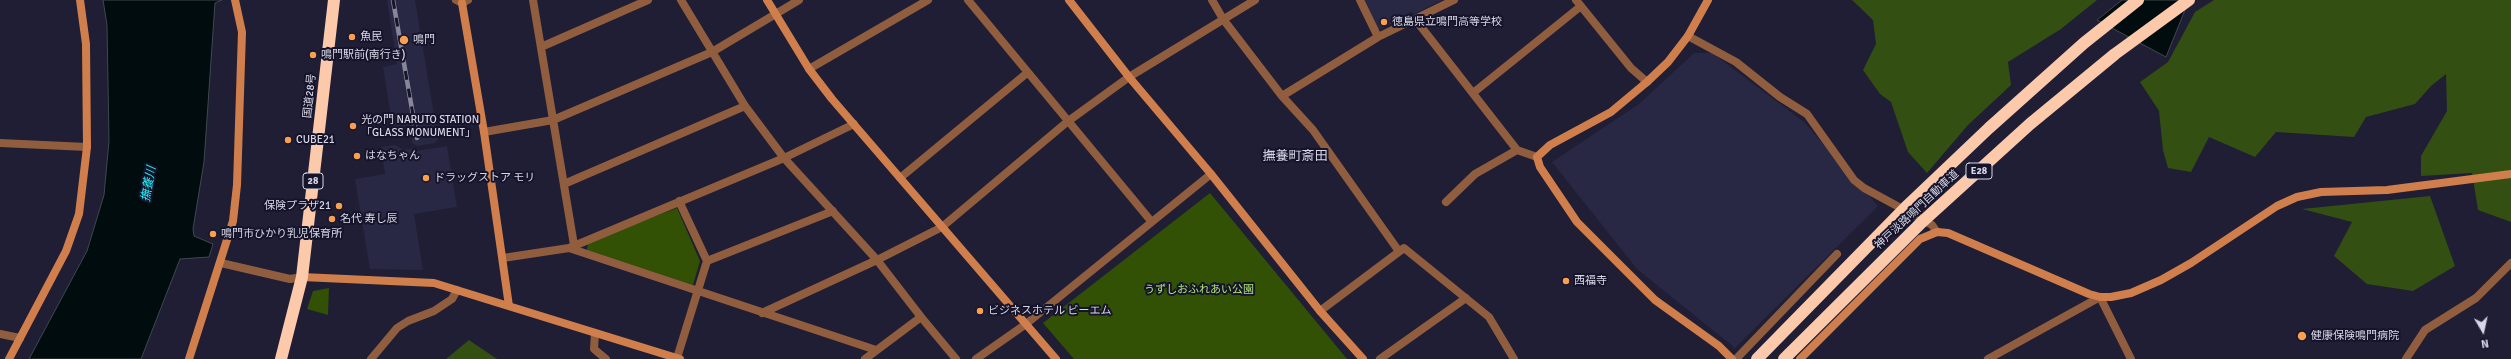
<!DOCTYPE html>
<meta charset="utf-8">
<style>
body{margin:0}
#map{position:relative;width:2511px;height:359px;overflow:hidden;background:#1f1e35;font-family:Signika,sans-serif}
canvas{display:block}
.north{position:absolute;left:2463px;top:311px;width:40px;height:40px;-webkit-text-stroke:3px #16142b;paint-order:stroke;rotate:171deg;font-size:11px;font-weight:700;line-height:16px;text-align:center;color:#d7d7e7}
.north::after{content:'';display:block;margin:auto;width:14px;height:18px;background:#d7d7e7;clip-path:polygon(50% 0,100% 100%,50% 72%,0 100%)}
</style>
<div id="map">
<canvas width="2511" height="359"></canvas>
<div class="north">N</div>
</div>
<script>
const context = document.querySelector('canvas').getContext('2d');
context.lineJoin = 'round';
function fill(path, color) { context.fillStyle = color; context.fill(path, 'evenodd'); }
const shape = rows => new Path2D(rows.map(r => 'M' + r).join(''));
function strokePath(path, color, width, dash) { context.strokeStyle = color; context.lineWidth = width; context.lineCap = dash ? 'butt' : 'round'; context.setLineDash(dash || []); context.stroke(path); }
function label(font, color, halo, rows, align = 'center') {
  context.font = font + ' Signika,"Noto Sans JP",sans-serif'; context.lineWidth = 4; context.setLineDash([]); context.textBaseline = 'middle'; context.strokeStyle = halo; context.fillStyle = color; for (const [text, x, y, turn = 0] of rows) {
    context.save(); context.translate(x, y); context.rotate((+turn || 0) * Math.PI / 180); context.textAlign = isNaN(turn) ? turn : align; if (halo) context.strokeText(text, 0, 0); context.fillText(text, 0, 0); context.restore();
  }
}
fill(shape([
 [387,0,415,0,438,139,435,143,417,146,412,143,410,126,393,129,383,67,397,64],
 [1364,0,1442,0,1414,14,1411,12,1382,29,1377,29],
 [1694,53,1712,53,1804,122,1878,206,1735,348,1637,269,1552,162,1639,104],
 [395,145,404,150,413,148,416,151,447,146,457,207,414,214,423,270,370,269,355,179,385,174,381,147]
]), '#292844');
fill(shape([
 [1210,193,1347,359,1074,359,1043,323],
 [677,208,700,261,693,285,587,250,588,242],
 [329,288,328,315,307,309,313,291]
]), '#325105');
fill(shape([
 [1852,0,2097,0,2061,29,2008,62,2011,85,1968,125,1927,173,1908,152,1891,102,1880,94,1863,70,1876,44,1873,20],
 [2214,0,2511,0,2511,222,2478,210,2472,173,2421,176,2421,156,2447,111,2446,74,2431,86,2415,104,2366,117,2354,137,2276,132,2255,157,2209,137,2191,172,2168,168,2163,150,2159,111,2140,82,2168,62,2195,12],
 [2430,196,2455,266,2413,291,2367,284,2334,256,2352,222,2302,209],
 [469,340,497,359,446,359]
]), '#334f12');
const water = shape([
 [103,0,222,0,215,3,204,162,193,229,194,236,213,244,209,257,180,259,141,359,29,359,87,251,104,195,109,141,107,25,103,0],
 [2122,0,2189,0,2166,57,2097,20,2122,0]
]);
fill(water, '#000c0d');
strokePath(water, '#40494e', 1);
strokePath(shape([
 [456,0,462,3,468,0],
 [533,0,574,245],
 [681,0,745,106,784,158,877,260,921,317,956,359],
 [968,0,1151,221],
 [1212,0,1223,19,1282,96,1313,130,1398,250],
 [1360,0,1378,37],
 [1576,0,1631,68,1647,82],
 [1415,19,1517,150,1537,157],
 [1688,36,1736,62,1780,97,1807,114,1854,180,1864,188,1932,225,1937,232],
 [541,47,648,0],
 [809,69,928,0],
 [1473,93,1581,6],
 [1282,96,1378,37,1454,0],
 [484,132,553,120,712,52,799,0],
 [0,143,87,147],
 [900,178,1027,73],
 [564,184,745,106],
 [1446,202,1475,174,1517,150],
 [569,248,876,350],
 [503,258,569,248,784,158,854,124],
 [707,261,833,211],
 [221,263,290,279,302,277],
 [1320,311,1404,248,1489,317,1514,359],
 [762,313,877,260,942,227,1067,122,1129,77,1255,0],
 [595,333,594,349,606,359],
 [0,334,20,338],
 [677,358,707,261,679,201],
 [371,359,397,328,408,321,434,311,452,299,457,290],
 [865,359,921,317],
 [976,359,1026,324,1211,174],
 [1380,359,1466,298],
 [1736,359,1837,254],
 [1988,359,2100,297,2131,359],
 [2406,359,2425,330,2476,298,2511,263]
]), '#905e3f', 8);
strokePath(shape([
 [767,0,809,69,832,99,1056,359],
 [1069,0,1129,77,1211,174,1320,311,1363,359],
 [1708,0,1688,36,1668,62,1647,82,1611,112,1550,145,1537,157,1540,167,1577,222,1655,300,1719,346,1732,359],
 [462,3,484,132,509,306],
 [302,277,434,283,680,359],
 [9,359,66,251,79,214,87,147,86,44,80,0],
 [189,359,233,221,237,185,242,32,235,0],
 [1800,359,1920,239,1937,232,1948,233,2089,294,2100,297,2111,297,2131,293,2161,280,2191,263,2277,206,2297,197,2321,192,2387,190,2511,174]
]), '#d07f4c', 8);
strokePath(shape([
 [281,359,302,277,334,0],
 [1757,359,1908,205,1989,128,2084,43,2138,0],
 [1784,359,1922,222,2030,124,2115,54,2189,0]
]), '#fcc9ab', 12);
const rail = shape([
 [393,0,417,138]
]);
strokePath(rail, '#87879a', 4.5);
strokePath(rail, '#16142b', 3, [9]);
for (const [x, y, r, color] of [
 [1384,22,4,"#fa9f4e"],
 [352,37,4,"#fa9f4e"],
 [404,40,5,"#fa9f4e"],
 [313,55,4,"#fa9f4e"],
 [353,126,4,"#fa9f4e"],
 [288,140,4,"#fa9f4e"],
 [357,156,4,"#fa9f4e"],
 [426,178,4,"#fa9f4e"],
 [339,206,4,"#fa9f4e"],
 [332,219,4,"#fa9f4e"],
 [213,234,4,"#fa9f4e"],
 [1566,281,4,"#fa9f4e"],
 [980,311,4,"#fa9f4e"],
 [2302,336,5,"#fa9f4e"]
]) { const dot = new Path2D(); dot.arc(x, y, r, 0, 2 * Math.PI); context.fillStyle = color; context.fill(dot); strokePath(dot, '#16142b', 1.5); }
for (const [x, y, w] of [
 [1979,171,26],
 [313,181,20]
]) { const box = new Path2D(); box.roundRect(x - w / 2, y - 8, w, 16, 3); context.fillStyle = '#16142b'; context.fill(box); strokePath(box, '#d7d7e7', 1); }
label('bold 10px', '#d7d7e7', null, [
 ["E28",1979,171],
 ["28",313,181]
]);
label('11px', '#d7d7e7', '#16142b', [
 ["徳島県立鳴門高等学校",1392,22],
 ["魚民",360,37],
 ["鳴門",413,40],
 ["鳴門駅前(南行き)",321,55],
 ["光の門 NARUTO STATION",361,120],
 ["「GLASS MONUMENT」",361,133],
 ["CUBE21",296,140],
 ["はなちゃん",365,156],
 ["ドラッグストア モリ",434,178],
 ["保険プラザ21",331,206,"right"],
 ["名代 寿し辰",340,219],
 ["鳴門市ひかり乳児保育所",221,234],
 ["西福寺",1574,281],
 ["ビジネスホテル ビーエム",988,311],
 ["健康保険鳴門病院",2311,336]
], 'left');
label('11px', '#d7d7e7', '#16142b', [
 ["国道28号",310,96,-84],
 ["神戸淡路鳴門自動車道",1917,210,-43]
]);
label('11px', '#ade278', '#16142b', [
 ["うずしおふれあい公園",1199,290]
]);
label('italic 12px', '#1ff4fb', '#16142b', [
 ["撫養川",149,184,-80]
]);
label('13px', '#d7d7e7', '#16142b', [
 ["撫養町斎田",1295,157]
]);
</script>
